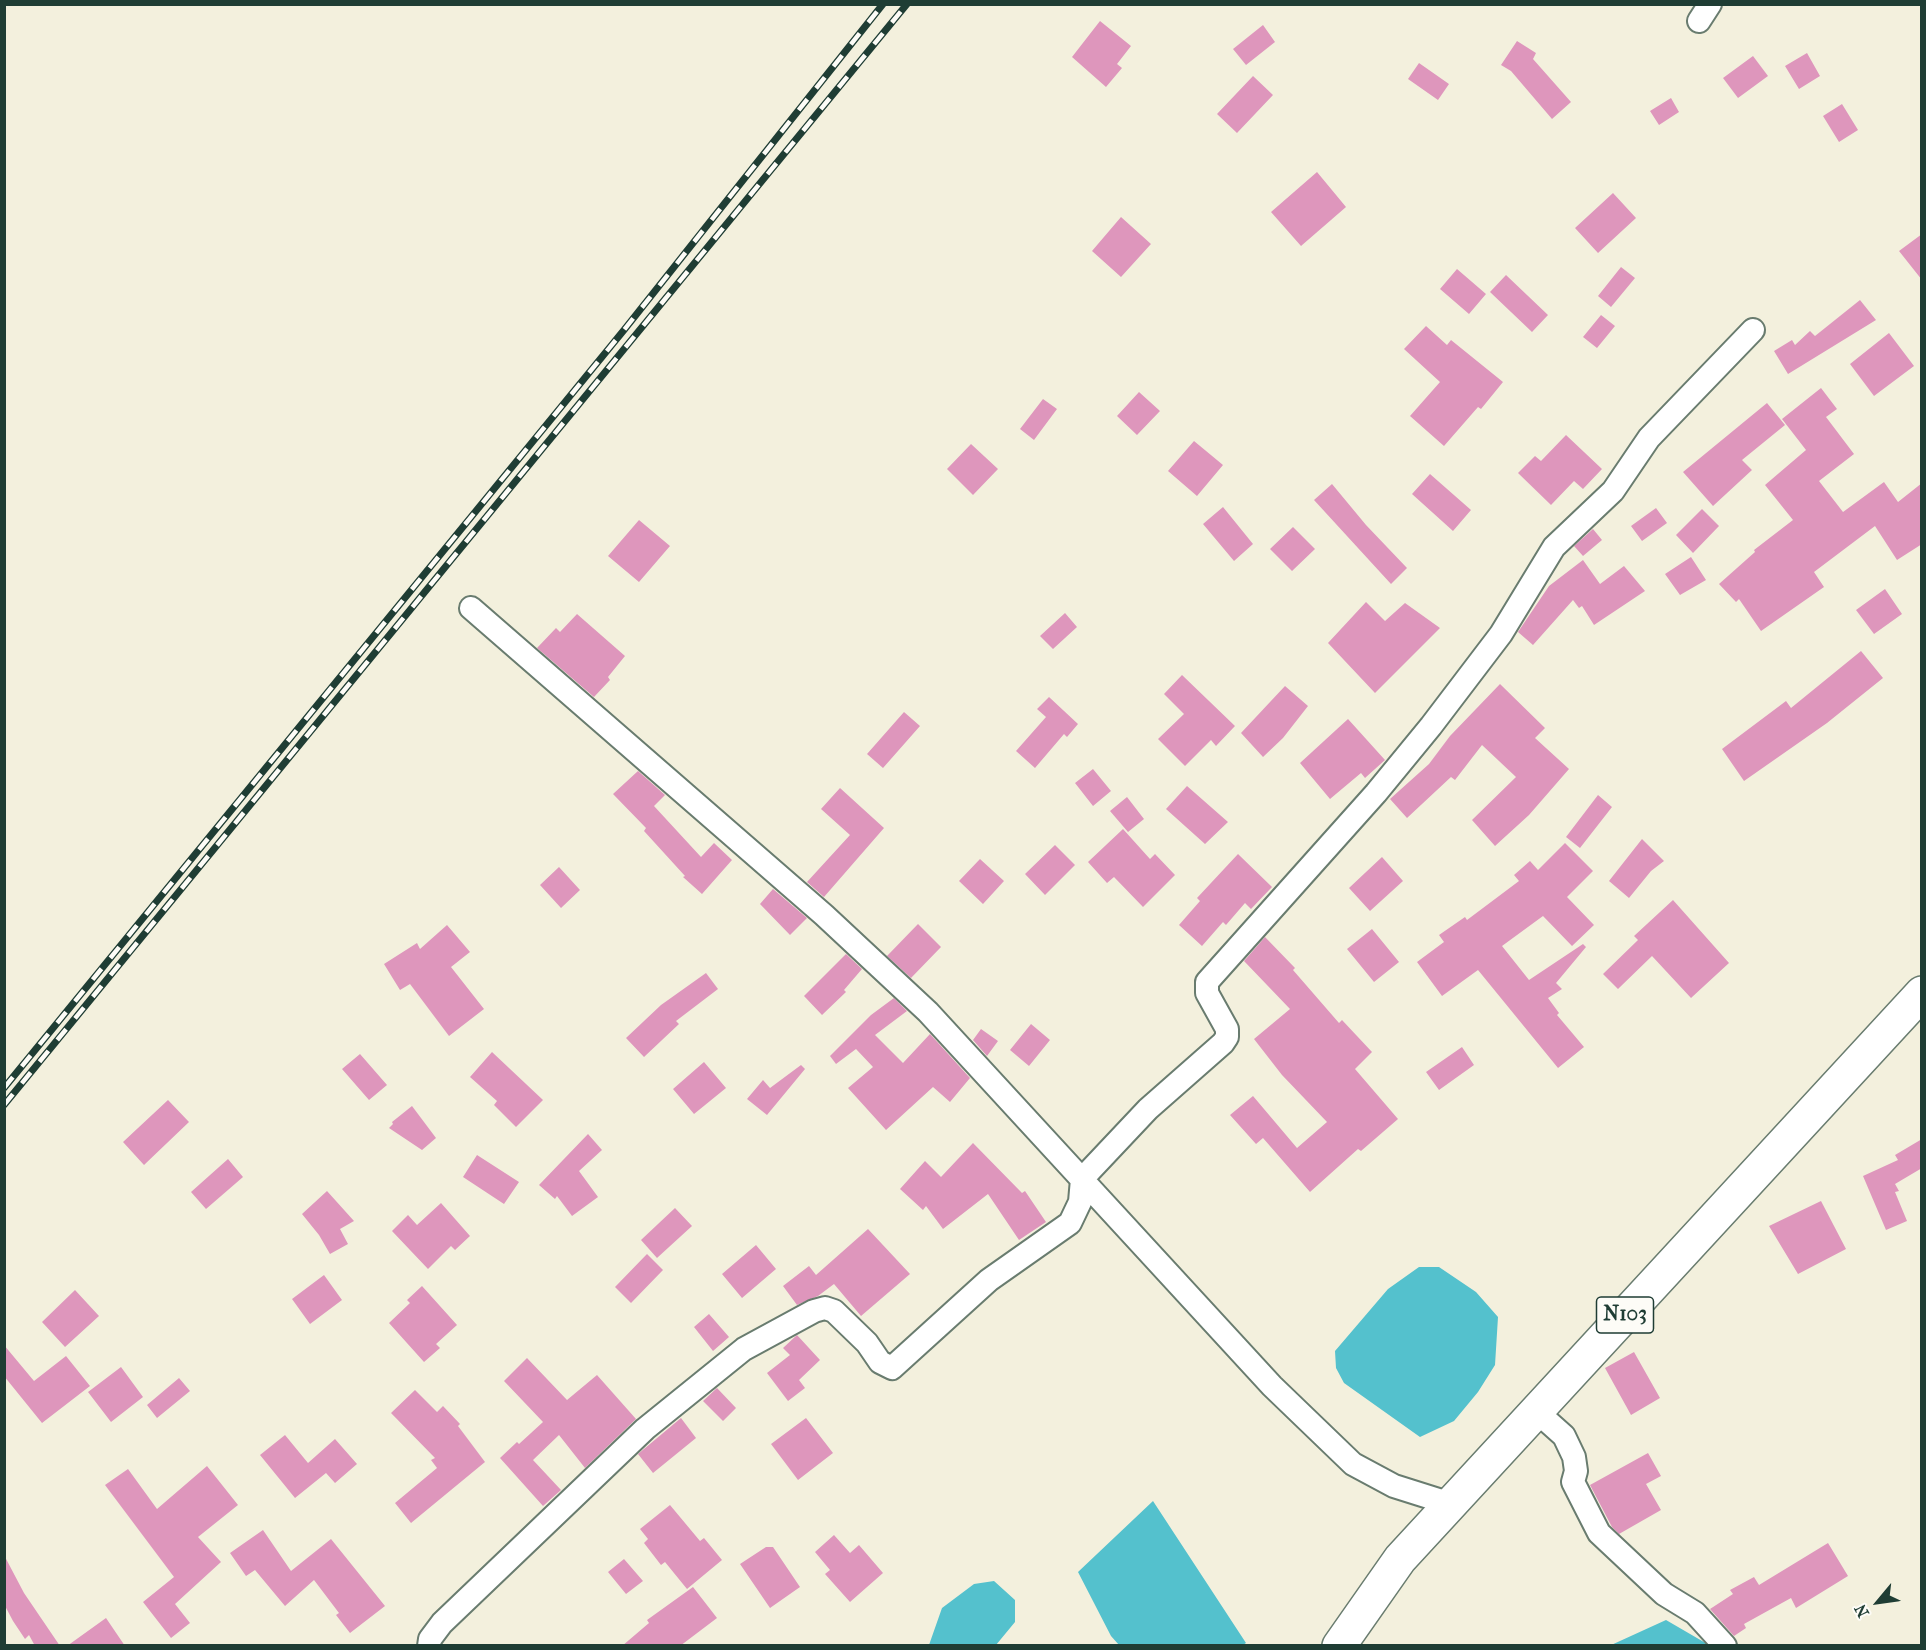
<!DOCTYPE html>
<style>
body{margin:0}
#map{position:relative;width:1926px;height:1650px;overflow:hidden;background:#f3f0dd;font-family:"IM FELL French Canon",serif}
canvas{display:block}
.frame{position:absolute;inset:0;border:6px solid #1f3d34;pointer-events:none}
.north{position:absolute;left:1848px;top:1572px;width:60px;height:60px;-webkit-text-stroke:4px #fdfcf7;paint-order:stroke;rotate:241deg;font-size:16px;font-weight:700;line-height:24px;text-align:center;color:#1f3d34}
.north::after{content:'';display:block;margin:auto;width:21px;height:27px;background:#1f3d34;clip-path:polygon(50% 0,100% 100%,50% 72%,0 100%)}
</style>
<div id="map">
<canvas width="1926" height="1650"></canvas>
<div class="frame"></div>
<div class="north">N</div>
</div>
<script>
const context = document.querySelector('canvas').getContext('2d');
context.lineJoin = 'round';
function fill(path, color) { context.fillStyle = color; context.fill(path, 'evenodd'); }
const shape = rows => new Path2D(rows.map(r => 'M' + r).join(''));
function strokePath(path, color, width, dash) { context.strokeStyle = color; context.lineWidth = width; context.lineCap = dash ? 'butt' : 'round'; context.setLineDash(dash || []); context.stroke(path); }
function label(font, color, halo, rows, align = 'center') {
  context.font = font + ' "IM FELL French Canon",serif'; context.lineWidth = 6; context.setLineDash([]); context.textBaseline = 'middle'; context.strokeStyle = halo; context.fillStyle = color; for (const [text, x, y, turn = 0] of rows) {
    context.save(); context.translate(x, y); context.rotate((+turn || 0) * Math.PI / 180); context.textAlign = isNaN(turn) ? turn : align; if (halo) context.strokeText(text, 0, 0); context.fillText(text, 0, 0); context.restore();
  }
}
fill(shape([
 [1419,1267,1439,1267,1476,1292,1498,1317,1495,1365,1478,1392,1454,1421,1420,1437,1344,1383,1336,1368,1335,1351,1388,1289],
 [1153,1501,1246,1643,1243,1645,1119,1645,1111,1636,1078,1572],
 [994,1581,1015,1600,1015,1622,996,1645,929,1645,942,1608,974,1584],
 [1666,1620,1709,1645,1609,1646]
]), '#54c1cd');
fill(shape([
 [1100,21,1131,46,1117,64,1122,68,1106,87,1072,57],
 [1263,25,1275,42,1246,65,1233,49],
 [1517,41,1536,53,1533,59,1571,102,1552,119,1511,71,1501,65],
 [1807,53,1820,76,1799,89,1785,66],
 [1753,56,1768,76,1738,98,1723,78],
 [1419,63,1449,84,1438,100,1408,79],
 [1253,76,1273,95,1237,133,1217,114],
 [1671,98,1679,112,1659,125,1650,111],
 [1842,104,1858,130,1839,142,1823,116],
 [1317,172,1346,207,1301,246,1271,212],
 [1613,193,1636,218,1598,253,1575,228],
 [1121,217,1151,244,1121,277,1092,251],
 [1922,234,1922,280,1899,251],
 [1621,267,1635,278,1611,307,1598,296],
 [1457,269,1486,294,1469,314,1440,289],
 [1506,275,1548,315,1532,332,1490,292],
 [1860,300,1876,320,1788,374,1774,351,1792,340,1795,345,1810,331,1815,336],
 [1601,315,1615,326,1597,348,1583,337],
 [1426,326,1447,345,1451,340,1503,382,1481,409,1478,407,1444,446,1410,416,1440,382,1404,349],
 [1889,333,1914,366,1874,396,1850,364],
 [1821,388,1837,409,1826,417,1854,454,1819,481,1843,512,1884,482,1898,502,1922,483,1922,544,1897,560,1875,526,1814,572,1824,587,1761,631,1739,599,1736,602,1719,584,1755,552,1754,550,1793,520,1765,485,1806,450,1782,419],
 [1139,392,1160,411,1137,435,1117,416],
 [1043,399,1057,409,1034,440,1020,429],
 [1767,403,1785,425,1742,460,1752,470,1713,506,1683,472],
 [1566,435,1602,469,1583,489,1574,481,1551,505,1518,473,1535,456,1541,461],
 [1194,441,1223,465,1197,496,1168,471],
 [971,444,998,469,973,495,947,469],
 [1430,474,1471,510,1453,531,1412,494],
 [1332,484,1366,525,1407,568,1391,584,1314,500],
 [1223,507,1253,544,1234,561,1203,524],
 [1656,508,1667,523,1642,541,1631,526],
 [1702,509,1719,526,1693,553,1676,535],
 [639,520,670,546,639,582,608,556],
 [1293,527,1315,549,1292,571,1270,549],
 [1593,529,1602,540,1583,556,1574,546],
 [1691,557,1706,580,1680,595,1665,574],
 [1583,560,1600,584,1624,566,1645,591,1594,625,1582,606,1579,608,1573,600,1533,645,1518,632,1549,586],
 [1885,589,1902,614,1874,634,1856,610],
 [1366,602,1385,621,1405,603,1440,628,1375,693,1328,643],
 [1065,613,1077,627,1053,649,1040,636],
 [577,614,625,656,608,677,610,680,594,697,537,648,556,628,560,632],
 [1861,651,1883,678,1827,723,1744,781,1722,749,1786,701,1791,708],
 [1182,675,1235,726,1216,746,1211,740,1185,766,1158,739,1184,714,1164,694],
 [1500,684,1545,728,1535,738,1569,769,1529,815,1495,846,1472,820,1516,777,1482,745,1455,780,1451,777,1407,818,1390,799,1429,764,1450,736],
 [1285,686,1308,706,1283,738,1263,757,1241,733],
 [1049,697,1078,724,1067,737,1064,734,1035,768,1016,751,1046,717,1037,709],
 [904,712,920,726,883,768,867,754],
 [1348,719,1385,760,1365,778,1361,773,1330,799,1300,763],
 [1093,769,1111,791,1093,806,1075,783],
 [638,771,665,795,654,806,701,857,714,843,732,860,702,894,683,877,685,876,644,831,646,828,613,794],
 [1187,786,1228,822,1205,844,1166,809],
 [840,788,884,828,824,897,807,882,850,835,821,809],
 [1598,795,1612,807,1580,848,1566,837],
 [1127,797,1144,819,1128,832,1110,811],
 [1123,829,1150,859,1155,854,1175,875,1143,907,1114,877,1107,883,1088,862],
 [1642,839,1664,861,1651,871,1629,898,1609,881],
 [1565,843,1593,871,1567,897,1594,925,1572,946,1543,916,1502,946,1529,980,1583,944,1586,947,1556,983,1562,989,1548,998,1559,1013,1557,1015,1584,1047,1558,1068,1478,970,1442,996,1417,962,1444,942,1439,935,1465,917,1467,920,1519,881,1514,875,1530,861,1538,870],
 [1055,845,1075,865,1045,895,1025,874],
 [1238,854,1272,887,1251,909,1245,903,1226,925,1223,922,1202,946,1179,925,1200,901,1197,898],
 [1382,857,1403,881,1370,911,1349,888],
 [980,859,1004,881,983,904,959,881],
 [559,867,580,890,561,908,540,885],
 [773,889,807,918,790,935,760,904],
 [1673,900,1729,963,1691,998,1652,956,1618,989,1603,974,1638,940,1634,936],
 [918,924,941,947,911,978,887,956],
 [447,925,470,952,451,967,484,1009,449,1036,410,984,400,990,384,964,417,943,420,949],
 [1372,929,1399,962,1374,982,1347,949],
 [1265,937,1295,968,1293,970,1339,1023,1342,1020,1372,1052,1355,1069,1398,1119,1361,1151,1358,1149,1310,1192,1263,1138,1256,1144,1230,1115,1253,1096,1297,1148,1327,1122,1282,1075,1254,1039,1290,1009,1244,961],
 [846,954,862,969,844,990,846,992,822,1015,804,996],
 [706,973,718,989,676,1021,679,1024,644,1057,626,1038,661,1005],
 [894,998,907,1011,875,1035,903,1063,930,1034,970,1078,950,1102,933,1087,886,1130,848,1088,873,1067,856,1049,836,1064,830,1056,871,1015],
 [1031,1024,1050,1040,1029,1066,1010,1050],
 [981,1029,998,1041,987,1056,973,1040],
 [1462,1047,1474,1065,1439,1090,1426,1072],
 [492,1052,543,1100,516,1127,494,1105,497,1101,470,1077],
 [360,1054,387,1085,369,1100,342,1069],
 [704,1062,726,1088,694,1114,673,1089],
 [801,1065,805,1069,767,1115,747,1099,763,1080,770,1088],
 [168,1100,189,1122,144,1165,123,1142],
 [412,1106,436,1138,422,1150,389,1128,393,1124,392,1122],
 [588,1134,602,1150,579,1171,598,1197,572,1216,557,1196,555,1199,539,1185],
 [1922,1139,1922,1168,1895,1184,1899,1191,1895,1192,1907,1221,1886,1230,1863,1176,1898,1160,1895,1155],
 [973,1143,1022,1193,1025,1191,1046,1222,1019,1240,988,1194,943,1229,926,1206,923,1210,900,1189,925,1161,941,1177],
 [477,1155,519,1182,504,1204,463,1177],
 [228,1159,243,1177,206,1209,191,1192],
 [327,1191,354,1221,340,1229,348,1244,330,1254,319,1235,302,1214],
 [1821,1201,1846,1249,1798,1274,1769,1226],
 [441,1203,470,1236,455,1250,451,1246,428,1269,392,1231,408,1215,417,1225],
 [675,1208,692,1226,657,1258,641,1240],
 [868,1229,910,1274,861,1316,834,1284,818,1296,797,1305,783,1286,809,1266,816,1275],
 [756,1245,776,1269,742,1298,722,1274],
 [647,1254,663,1270,631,1303,615,1287],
 [324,1275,342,1300,310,1324,292,1299],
 [422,1286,457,1325,436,1344,440,1348,424,1362,389,1323,410,1303,407,1300],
 [75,1290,99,1316,65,1347,42,1322],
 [709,1314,729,1337,713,1351,694,1327],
 [797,1335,820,1360,799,1380,805,1388,788,1401,767,1373,790,1355,783,1348],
 [4,1345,34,1381,66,1356,90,1386,42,1423,4,1376],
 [1634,1352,1660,1398,1631,1415,1605,1368],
 [527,1358,567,1400,597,1375,636,1419,585,1468,559,1435,533,1460,561,1490,543,1506,500,1458,517,1442,519,1444,543,1422,504,1381],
 [121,1367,143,1397,111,1422,88,1392],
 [179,1378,190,1391,157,1418,147,1405],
 [717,1388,736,1408,723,1421,703,1401],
 [415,1390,437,1412,443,1406,460,1424,458,1426,485,1462,411,1523,395,1503,437,1468,431,1460,435,1458,391,1413],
 [681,1418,696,1438,653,1473,638,1454],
 [806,1418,833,1453,798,1480,771,1444],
 [285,1435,308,1463,335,1439,357,1464,335,1483,326,1473,295,1498,260,1455],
 [1648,1453,1661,1476,1646,1484,1661,1510,1619,1534,1612,1527,1590,1485],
 [207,1466,238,1505,198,1537,221,1562,175,1604,190,1623,171,1638,143,1602,174,1577,105,1485,128,1469,157,1509],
 [670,1505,700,1541,704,1538,722,1560,687,1589,665,1562,661,1565,644,1543,648,1539,640,1529],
 [263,1530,291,1571,331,1539,385,1606,350,1633,336,1615,339,1613,314,1580,285,1606,255,1570,246,1576,230,1553],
 [834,1535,850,1553,859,1545,883,1573,850,1602,825,1574,830,1570,815,1552],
 [1828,1543,1848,1576,1796,1608,1791,1598,1744,1624,1746,1628,1734,1636,1710,1609,1733,1594,1730,1590,1754,1577,1759,1585],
 [766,1547,773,1547,800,1587,770,1608,740,1564],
 [4,1555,24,1593,60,1646,35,1646,29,1635,25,1639,13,1621,4,1604],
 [624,1559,643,1581,626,1594,608,1572],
 [693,1587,717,1618,680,1646,622,1646,649,1623,647,1620],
 [106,1618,125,1646,67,1646]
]), '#de96bc');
const minor = shape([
 [1699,21,1710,4],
 [471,608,824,915,928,1012,1272,1386,1353,1464,1394,1486,1451,1504],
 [1536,1411,1564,1436,1574,1457,1576,1471,1573,1482,1599,1533,1664,1594,1695,1613,1725,1646],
 [429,1646,430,1639,442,1623,645,1429,744,1349,814,1311,825,1308,834,1311,867,1343,880,1362,892,1368,989,1280,1070,1223,1080,1202,1082,1179,1148,1109,1223,1043,1227,1037,1227,1029,1207,993,1207,982,1376,793,1431,726,1501,634,1554,547,1613,491,1649,438,1753,330]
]);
const trunk = shape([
 [1339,1646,1400,1559,1922,993]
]);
strokePath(minor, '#697c6f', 26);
strokePath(trunk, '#697c6f', 36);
strokePath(minor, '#fff', 22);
strokePath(trunk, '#fff', 33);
const rail = shape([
 [4,1088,624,330,883,4],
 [4,1105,907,4]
]);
strokePath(rail, '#1f3d34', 7);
strokePath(rail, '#fdfcf7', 4.5, [14]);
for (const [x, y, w] of [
 [1625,1315,57]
]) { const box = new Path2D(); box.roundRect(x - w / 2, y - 18, w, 36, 4.5); context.fillStyle = '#fdfcf7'; context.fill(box); strokePath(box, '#1f3d34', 1.5); }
label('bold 21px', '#1f3d34', null, [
 ["N103",1625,1315]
]);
</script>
